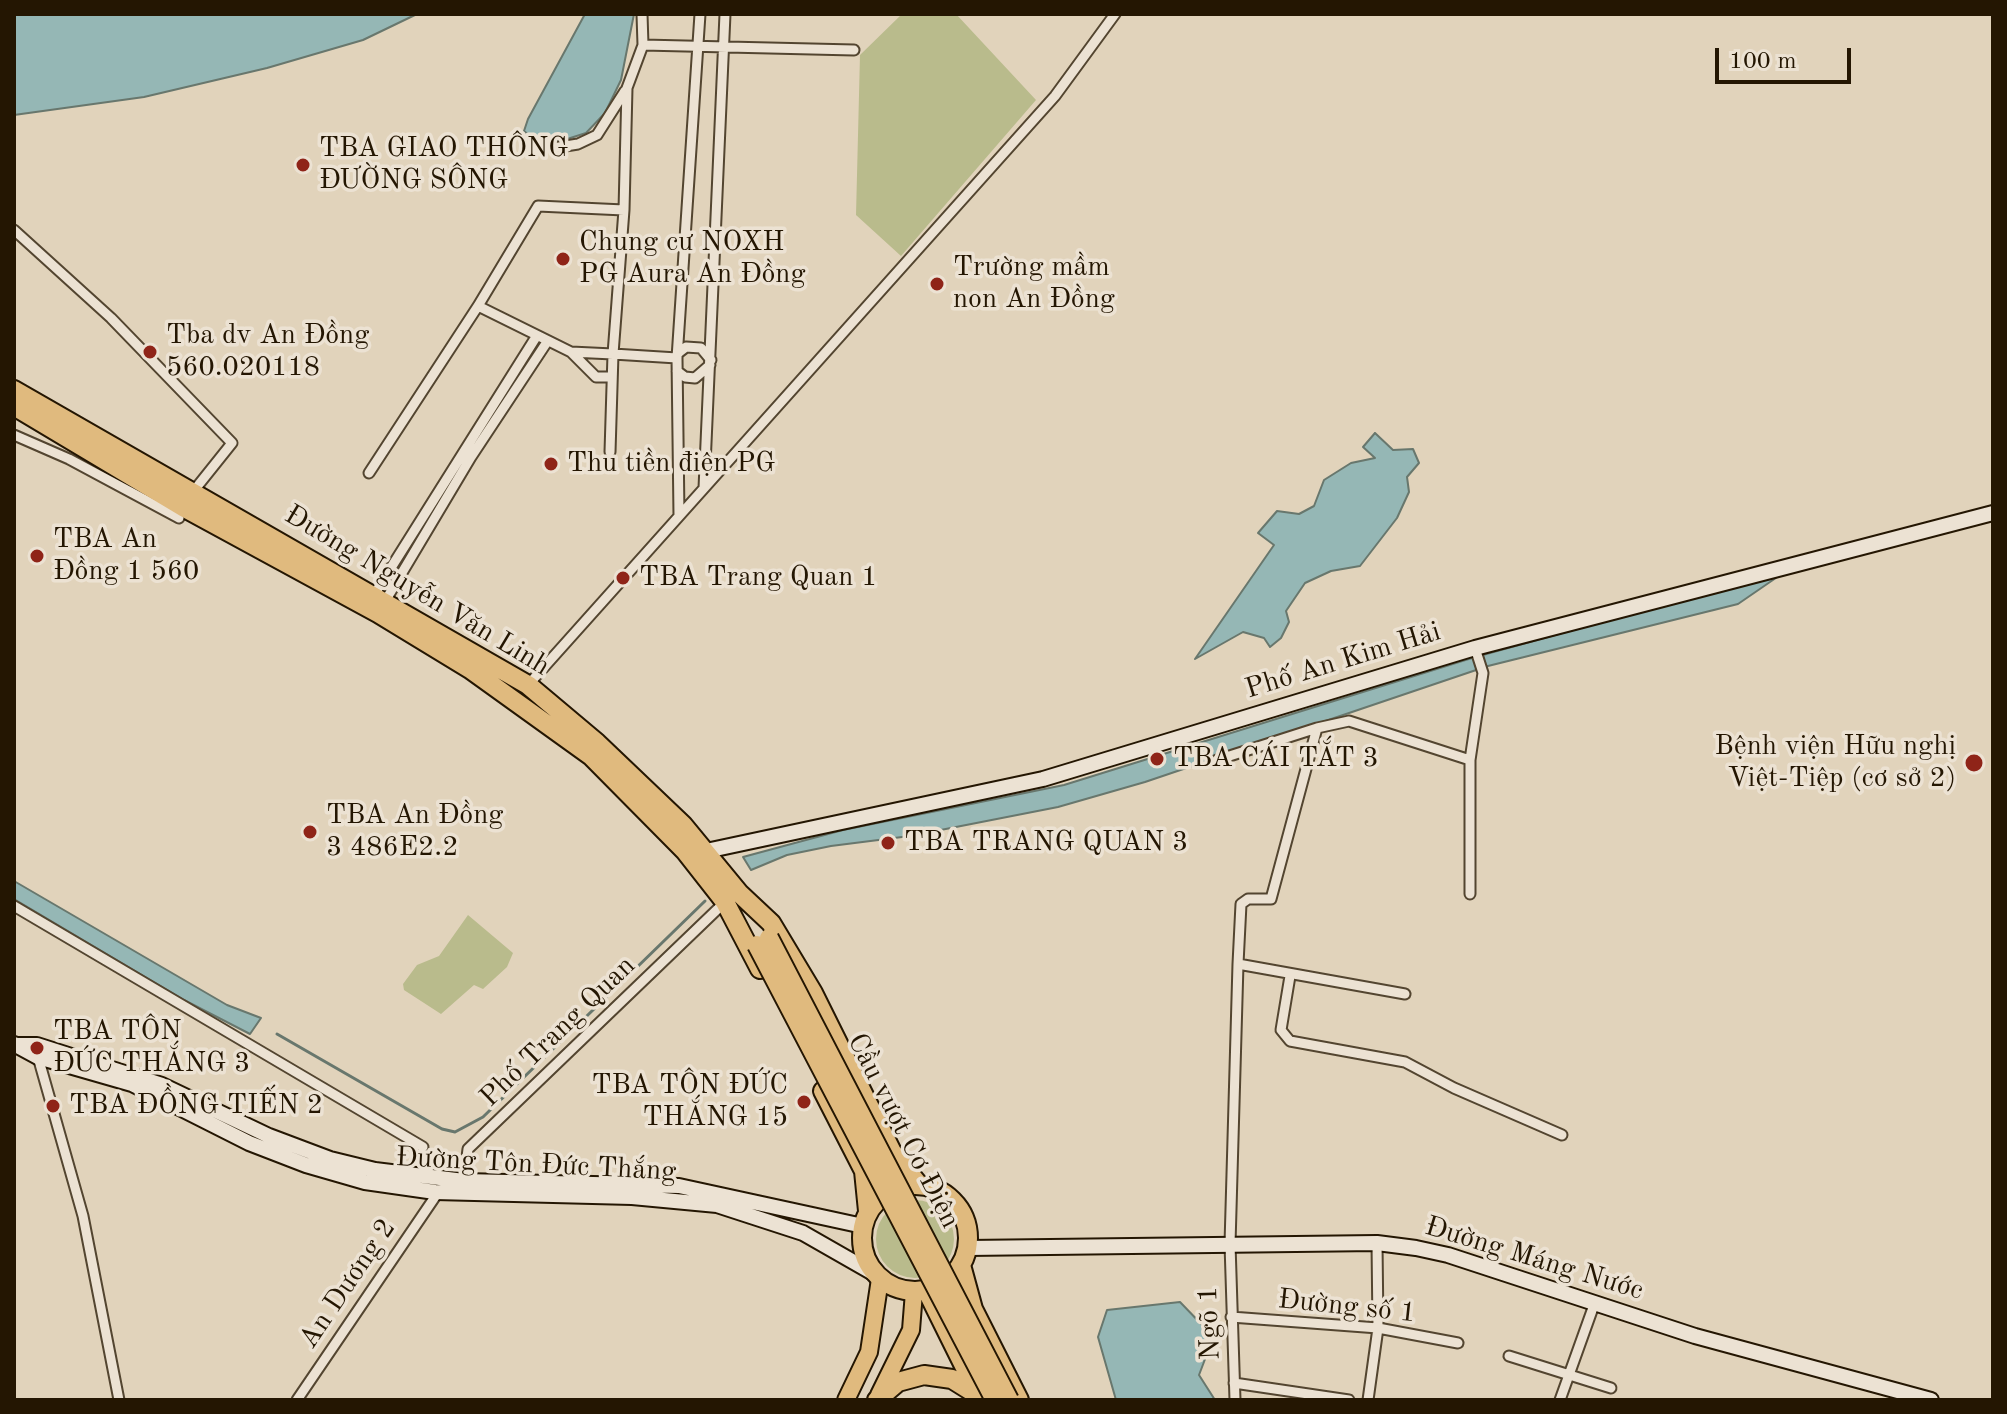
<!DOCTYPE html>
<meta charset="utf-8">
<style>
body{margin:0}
#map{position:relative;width:2007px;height:1414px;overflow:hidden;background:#e1d3bb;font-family:"Old Standard TT",serif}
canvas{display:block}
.frame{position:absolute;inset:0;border:16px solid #241602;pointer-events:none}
.scale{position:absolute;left:1715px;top:48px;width:136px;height:36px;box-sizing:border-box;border:4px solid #241602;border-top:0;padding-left:10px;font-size:24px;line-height:28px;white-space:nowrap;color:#241602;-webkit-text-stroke:6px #ece2d3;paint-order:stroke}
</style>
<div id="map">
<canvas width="2007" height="1414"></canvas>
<div class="frame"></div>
<div class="scale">100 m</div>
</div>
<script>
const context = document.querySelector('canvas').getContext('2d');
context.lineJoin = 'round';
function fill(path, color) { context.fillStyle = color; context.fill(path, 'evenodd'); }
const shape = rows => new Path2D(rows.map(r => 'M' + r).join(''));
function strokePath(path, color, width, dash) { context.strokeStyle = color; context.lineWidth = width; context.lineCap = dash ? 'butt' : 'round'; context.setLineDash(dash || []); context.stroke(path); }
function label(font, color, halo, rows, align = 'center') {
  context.font = font + ' "Old Standard TT",serif'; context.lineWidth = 7; context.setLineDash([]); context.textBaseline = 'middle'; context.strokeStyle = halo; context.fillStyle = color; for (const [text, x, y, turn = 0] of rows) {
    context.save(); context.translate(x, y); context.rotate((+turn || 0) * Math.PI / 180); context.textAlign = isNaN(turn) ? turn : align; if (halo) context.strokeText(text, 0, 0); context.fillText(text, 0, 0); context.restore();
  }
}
fill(shape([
 [902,14,956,14,1036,100,901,256,856,215,860,55],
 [468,915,513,953,507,967,483,989,474,985,441,1014,404,990,403,984,417,965,439,956],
 '876 1239a39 39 0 1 1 78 0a39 39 0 1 1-78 0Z'
]), '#b9bb8c');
const water = shape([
 [14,14,417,14,363,40,267,68,144,97,14,115,14,14],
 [585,14,634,14,621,80,605,113,586,133,561,141,530,136,524,131,528,119,585,14],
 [1375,433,1393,450,1413,449,1419,463,1407,477,1409,492,1397,518,1360,566,1331,571,1305,583,1286,611,1289,622,1281,638,1270,647,1264,638,1243,632,1195,659,1274,545,1258,533,1277,511,1299,514,1314,506,1324,480,1351,463,1375,458,1363,447,1375,433],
 [1786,571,1738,604,1488,666,1145,782,1058,807,910,836,831,846,787,855,751,870,743,857,843,830,1064,785,1472,658,1786,571],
 [14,881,227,1005,261,1018,250,1034,184,1000,14,899,14,881],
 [1180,1302,1206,1329,1207,1354,1199,1375,1215,1400,1116,1400,1098,1337,1107,1310,1180,1302]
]);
fill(water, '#95b7b5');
strokePath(water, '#68776d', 2);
strokePath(shape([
 [277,1034,442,1129,455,1132,483,1117,705,901]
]), '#68776d', 3);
const street = shape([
 [642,14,643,45],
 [553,148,578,144,597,135,625,91],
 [624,210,627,88,643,45,854,50],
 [14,230,111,318,232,443,192,493],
 [478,306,571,352,613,354,610,452],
 [571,352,596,377,611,377],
 [677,354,686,347,701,348,711,360],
 [677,371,685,377,695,378,710,365],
 [14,435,69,459,179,518],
 [369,473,478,306,538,206,624,210,613,354,677,358],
 [704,488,725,14],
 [679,516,677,358,700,14],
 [372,598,536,337],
 [384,603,471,457,547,342],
 [528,685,1055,96,1115,14],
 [1217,760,1317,728],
 [1470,894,1470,760,1483,673,1475,648],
 [14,906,423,1147],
 [1290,976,1281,1030,1290,1041,1405,1062,1454,1088,1562,1135],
 [1405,994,1238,964,1241,904,1248,899,1271,899,1317,728,1349,721,1470,760],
 [38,1057,83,1216,119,1400],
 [460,1182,464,1181,468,1149,725,902],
 [1231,1317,1378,1328,1458,1343],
 [1509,1356,1611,1388],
 [1234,1383,1349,1400],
 [297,1400,439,1191],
 [1235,1400,1230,1244,1238,964],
 [1368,1400,1378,1328,1377,1243],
 [1560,1400,1594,1305]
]);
const secondary = shape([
 [706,851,1043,779,1475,648,1993,513],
 [14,1044,38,1057,132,1084,249,1143,306,1165,365,1182,435,1192,632,1197,717,1205,803,1233,873,1273],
 [17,1045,37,1045,162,1085,269,1136,330,1159,375,1170,464,1181,679,1186,863,1226],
 [968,1248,1377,1243,1416,1248,1448,1255,1695,1336,1931,1400]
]);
const primary = shape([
 [879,1395,911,1330,914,1292],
 [846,1400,869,1352,880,1279]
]);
const highway = shape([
 [14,390,528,685,597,743,683,825,739,893,771,923,813,993,892,1152,919,1185],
 [14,406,183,507,378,613,470,669,591,756,685,851,725,902,760,969],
 [823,1091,864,1171,868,1211],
 '862 1238a53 53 0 1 1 106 0a53 53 0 1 1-106 0Z',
 [961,1265,973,1309,1019,1400],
 [927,1291,981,1400],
 [877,1400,898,1382,924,1375,952,1379,976,1394]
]);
strokePath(street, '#534530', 13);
strokePath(secondary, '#241602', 18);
strokePath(primary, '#241602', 20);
strokePath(highway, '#241602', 22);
strokePath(street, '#ece2d3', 9);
strokePath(secondary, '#ece2d3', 14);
strokePath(primary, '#e0ba7e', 16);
strokePath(highway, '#e0ba7e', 18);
const highwayBridge = shape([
 [769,938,1009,1400],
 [757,945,995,1400]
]);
strokePath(highwayBridge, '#241602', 22, []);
strokePath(highwayBridge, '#e0ba7e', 18);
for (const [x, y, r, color] of [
 [303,165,8,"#8f2418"],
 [563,259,8,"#8f2418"],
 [937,284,8,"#8f2418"],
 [150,352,8,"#8f2418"],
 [551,464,8,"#8f2418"],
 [37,556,8,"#8f2418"],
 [623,578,8,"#8f2418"],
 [1157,759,8,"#8f2418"],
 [1974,763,10,"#8f2418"],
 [310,832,8,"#8f2418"],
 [888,843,8,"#8f2418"],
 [37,1048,8,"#8f2418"],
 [804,1102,8,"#8f2418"],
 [53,1106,8,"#8f2418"]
]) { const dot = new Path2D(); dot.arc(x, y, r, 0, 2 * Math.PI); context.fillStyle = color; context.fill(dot); strokePath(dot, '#ece2d3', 3); }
label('28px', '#241602', '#ece2d3', [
 ["TBA GIAO THÔNG",319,149],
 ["ĐƯỜNG SÔNG",319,181],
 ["Chung cư NOXH",579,243],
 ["PG Aura An Đồng",579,275],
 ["Trường mầm",953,268],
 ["non An Đồng",953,300],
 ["Tba dv An Đồng",166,336],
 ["560.020118",166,368],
 ["Thu tiền điện PG",567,464],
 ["TBA An",53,540],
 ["Đồng 1 560",53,572],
 ["TBA Trang Quan 1",639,578],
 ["Bệnh viện Hữu nghị",1956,747,"right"],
 ["Việt-Tiệp (cơ sở 2)",1956,779,"right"],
 ["TBA CÁI TẮT 3",1173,759],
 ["TBA An Đồng",326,816],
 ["3 486E2.2",326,848],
 ["TBA TRANG QUAN 3",904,843],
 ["TBA TÔN",53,1032],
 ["ĐỨC THẮNG 3",53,1064],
 ["TBA TÔN ĐỨC",788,1086,"right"],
 ["THẮNG 15",788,1118,"right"],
 ["TBA ĐỒNG TIẾN 2",69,1106]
], 'left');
label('28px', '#241602', '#ece2d3', [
 ["Đường Nguyễn Văn Linh",417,591,31],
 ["Phố An Kim Hải",1343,661,-17],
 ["Phố Trang Quan",558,1032,-44],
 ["Cầu vượt Cơ Điện",903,1131,63],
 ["Đường Tôn Đức Thắng",536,1165,3],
 ["Đường Máng Nước",1534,1259,17],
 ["An Dương 2",348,1284,-56],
 ["Đường số 1",1347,1307,6],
 ["Ngõ 1",1210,1323,-92]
]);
</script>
